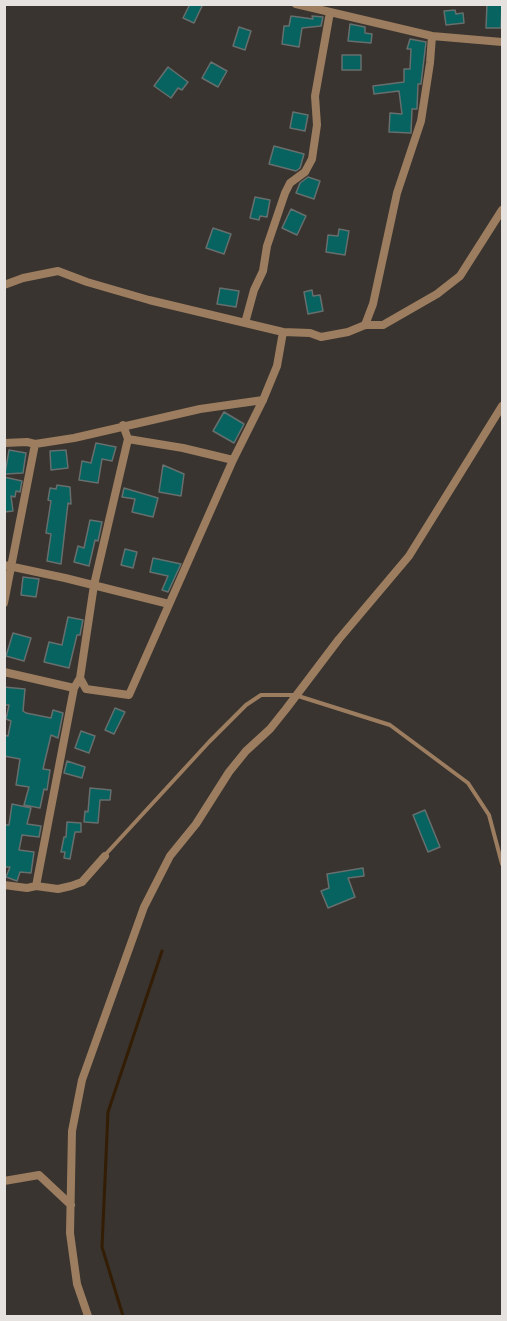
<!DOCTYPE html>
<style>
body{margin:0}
#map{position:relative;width:507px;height:1321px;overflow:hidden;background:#39342f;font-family:Signika,sans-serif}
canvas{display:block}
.frame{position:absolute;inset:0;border:6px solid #e5e2df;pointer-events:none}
</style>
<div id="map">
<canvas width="507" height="1321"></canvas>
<div class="frame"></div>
</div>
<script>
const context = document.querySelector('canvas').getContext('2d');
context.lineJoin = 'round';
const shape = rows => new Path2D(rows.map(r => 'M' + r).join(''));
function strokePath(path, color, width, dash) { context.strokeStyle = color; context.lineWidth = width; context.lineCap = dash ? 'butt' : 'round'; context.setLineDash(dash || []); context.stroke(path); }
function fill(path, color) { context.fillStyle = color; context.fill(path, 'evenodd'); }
strokePath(shape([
 [123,1316,102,1247,108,1112,162,951]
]), '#331d04', 3);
const building = shape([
 [190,4,203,4,194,23,183,18,190,4],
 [487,4,502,4,501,28,486,28,487,4],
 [455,10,456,14,463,13,464,23,446,25,444,11,455,10],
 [291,16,313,19,312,16,323,17,321,26,302,28,299,47,282,44,284,26,289,26,291,16],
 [350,24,365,27,365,33,372,34,371,43,348,41,350,24],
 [239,27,251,31,245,50,233,46,239,27],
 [410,39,426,42,421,84,418,84,417,109,412,109,411,133,389,132,390,113,402,114,399,91,374,94,373,86,404,82,404,69,410,69,411,49,407,49,410,39],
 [342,55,361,55,361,70,342,70,342,55],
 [211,62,227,71,218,87,202,78,211,62],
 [168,67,188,82,182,90,178,88,171,98,154,86,168,67],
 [293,112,308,115,305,131,290,128,293,112],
 [274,146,304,154,300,168,296,171,269,164,274,146],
 [308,177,320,181,314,199,296,193,300,183,308,177],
 [255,197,270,200,267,217,260,216,259,220,250,218,255,197],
 [291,209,306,216,297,235,282,228,291,209],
 [213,228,231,234,224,254,206,248,213,228],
 [339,229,349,231,345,255,326,252,328,235,338,236,339,229],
 [220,288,239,291,236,307,217,304,220,288],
 [312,290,313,296,320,295,323,311,308,314,304,292,312,290],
 [224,412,244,424,234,443,213,431,224,412],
 [96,443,116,447,112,461,102,459,98,483,79,480,82,461,91,463,96,443],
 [9,450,26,453,23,473,5,474,9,450],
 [66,450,68,468,51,470,50,451,66,450],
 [163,465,184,474,181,496,159,492,163,465],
 [4,477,22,481,20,492,16,491,15,497,11,496,13,511,4,512,4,477],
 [57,485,70,487,71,504,68,503,61,564,47,561,51,534,46,533,51,501,48,500,50,488,56,489,57,485],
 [124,488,158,498,153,517,132,512,135,499,122,497,124,488],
 [90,520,102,522,98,541,95,540,89,566,74,562,78,546,84,548,90,520],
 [125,549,137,552,133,568,121,565,125,549],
 [153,558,181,564,168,592,162,590,168,576,150,572,153,558],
 [23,577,39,579,36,597,21,595,23,577],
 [68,617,83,620,80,635,77,635,69,668,44,662,49,642,62,645,68,617],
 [13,633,31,638,24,661,6,656,13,633],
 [4,687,25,689,23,711,26,713,51,718,53,710,63,713,58,738,51,735,43,769,50,770,47,790,44,789,40,808,24,805,29,787,16,785,20,759,4,756,4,735,8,736,11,721,6,719,9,705,4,705,4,687],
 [115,708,125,712,114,734,105,730,115,708],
 [81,731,95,736,89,753,75,748,81,731],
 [67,761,85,767,82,778,64,773,67,761],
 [90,788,111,790,110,800,100,800,98,823,84,822,85,811,88,812,90,788],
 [12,804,31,808,27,824,41,826,39,837,22,835,19,850,34,852,31,873,20,872,17,881,6,877,10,867,4,867,4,825,9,825,12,804],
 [425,810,440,847,428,852,413,815,425,810],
 [67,822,81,823,81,832,75,832,70,859,64,858,65,852,61,852,64,837,66,837,67,822],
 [363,868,364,876,348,878,355,897,328,908,321,891,329,888,327,874,363,868]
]);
fill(building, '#06635f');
strokePath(building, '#666f6e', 1.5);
strokePath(shape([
 [105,855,209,742,246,705,261,695,295,695,390,725,468,783,489,815,502,864]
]), '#9c7d5f', 4);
strokePath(shape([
 [296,4,432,36,502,42],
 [4,285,23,278,58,271,87,282,149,300,283,332,310,333,321,337,348,332,365,325,383,325,437,294,460,276,502,210],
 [245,323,254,290,263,271,267,246,285,193,290,183,305,172,312,159,317,125,315,96,330,12],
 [365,325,373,304,397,193,421,121,430,63,432,36],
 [123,425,128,439,94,585,80,678,86,689,129,695,233,460,263,400,277,366,283,332],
 [128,439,183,448,233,460],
 [4,443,27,442,35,444,4,603],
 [35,444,74,438,200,409,263,400],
 [4,565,65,578,169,604],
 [4,672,74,688],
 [4,885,27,888,36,886,58,889,71,886,82,882,105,856],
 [36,886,74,688,80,678],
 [4,1181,39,1175,71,1205],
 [88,1316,77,1284,70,1233,72,1131,82,1080,144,907,170,856,196,824,229,772,246,751,270,729,286,709,339,639,409,556,502,406]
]), '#9c7d5f', 8);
</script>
